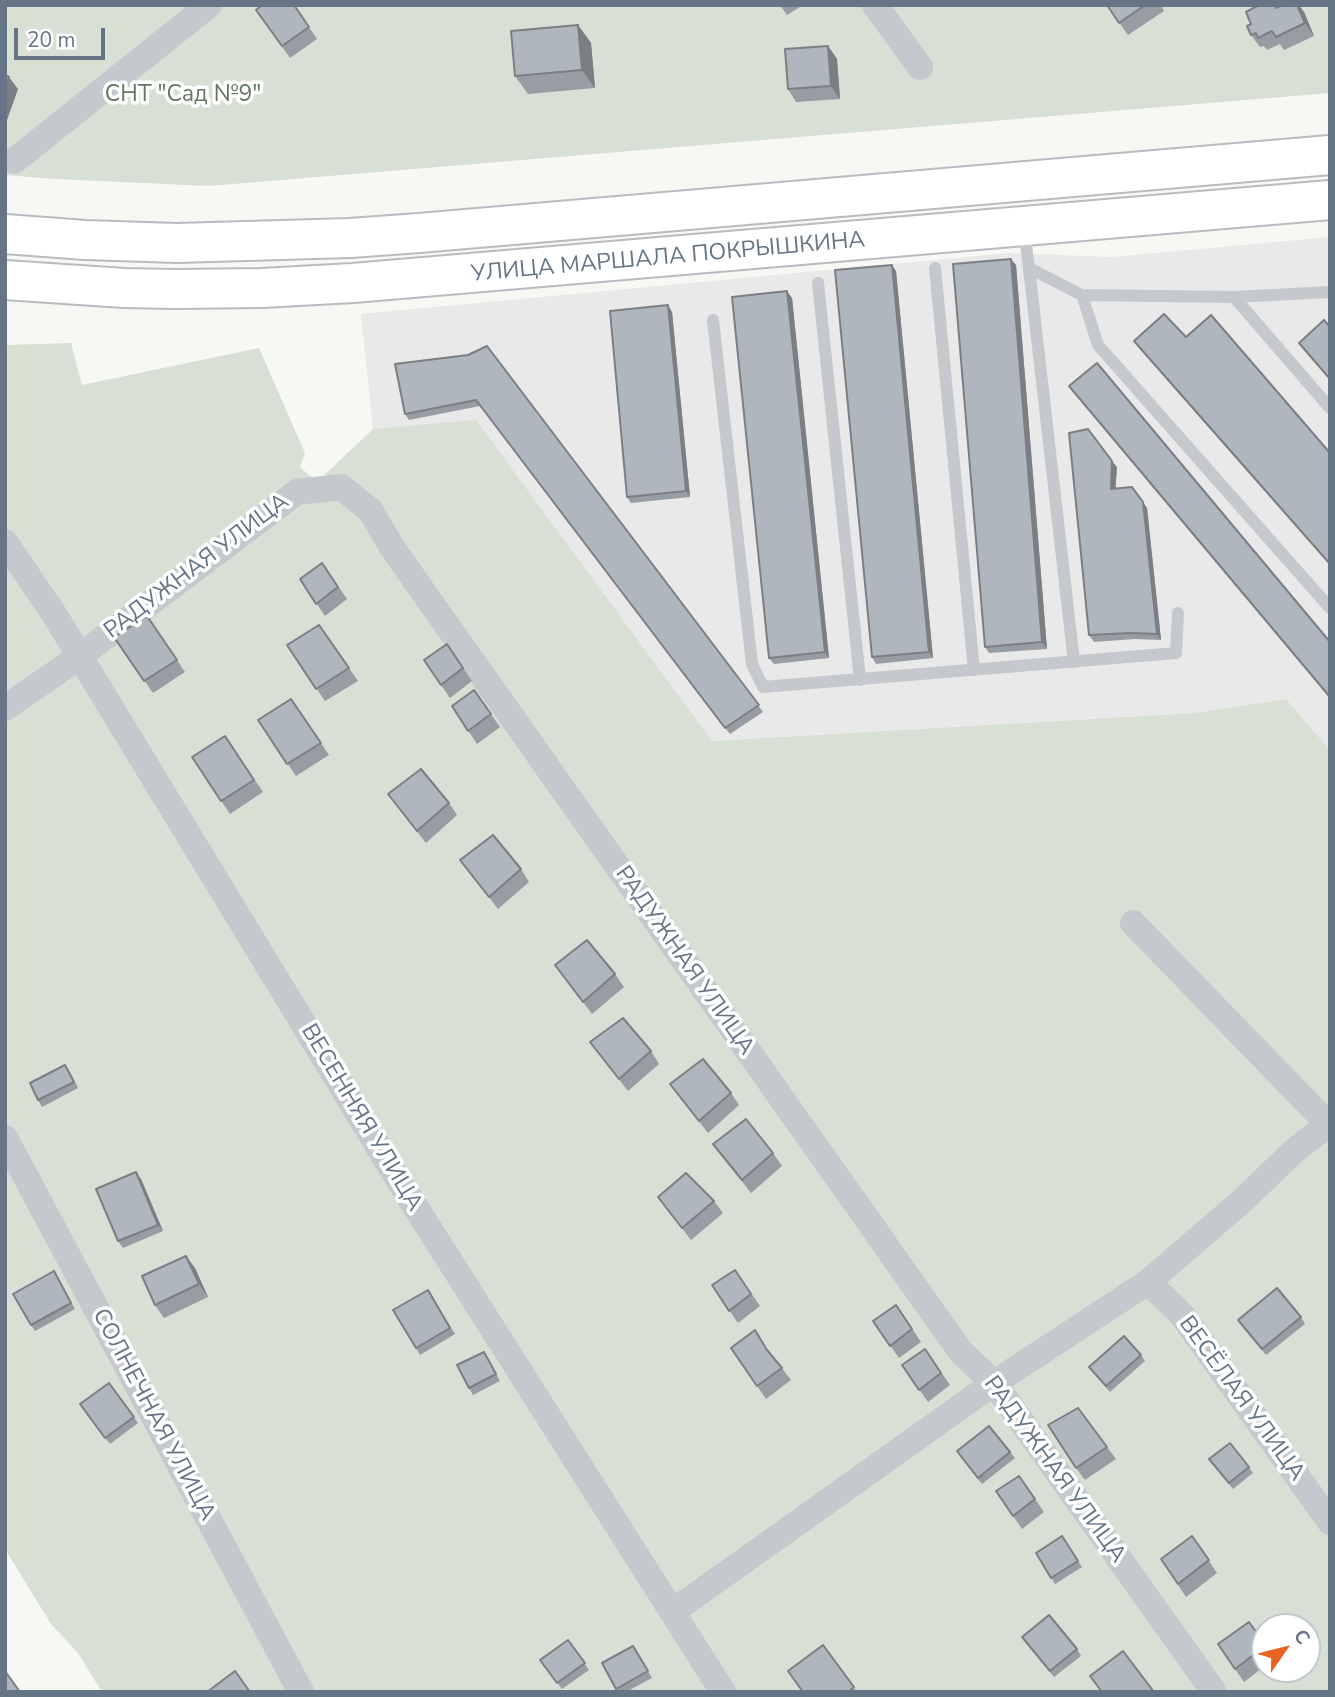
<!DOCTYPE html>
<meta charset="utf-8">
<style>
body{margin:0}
#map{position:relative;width:1335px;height:1697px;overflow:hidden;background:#f7f8f4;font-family:"Nunito Sans",sans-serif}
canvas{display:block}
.frame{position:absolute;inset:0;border:7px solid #667586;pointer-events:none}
.north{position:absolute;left:1251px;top:1613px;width:70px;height:70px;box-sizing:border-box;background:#fff;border:2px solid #c2c8cf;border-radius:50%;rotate:55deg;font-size:19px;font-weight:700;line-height:28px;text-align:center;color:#667586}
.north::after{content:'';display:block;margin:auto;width:24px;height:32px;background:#e86423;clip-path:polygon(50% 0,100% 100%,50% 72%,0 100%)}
.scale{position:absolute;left:14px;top:28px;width:91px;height:32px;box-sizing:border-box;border:4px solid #667586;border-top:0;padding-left:9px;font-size:21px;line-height:24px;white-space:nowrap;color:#667586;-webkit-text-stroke:5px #fff;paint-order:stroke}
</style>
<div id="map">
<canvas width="1335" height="1697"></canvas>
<div class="frame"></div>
<div class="north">С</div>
<div class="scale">20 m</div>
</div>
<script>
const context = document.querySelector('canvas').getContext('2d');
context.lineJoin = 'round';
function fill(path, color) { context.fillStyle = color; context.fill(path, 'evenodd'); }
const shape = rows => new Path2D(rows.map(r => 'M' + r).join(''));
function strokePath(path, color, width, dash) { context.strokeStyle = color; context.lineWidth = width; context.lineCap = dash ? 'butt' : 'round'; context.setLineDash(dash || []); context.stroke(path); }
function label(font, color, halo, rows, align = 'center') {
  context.font = font + ' "Nunito Sans",sans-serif'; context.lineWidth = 7; context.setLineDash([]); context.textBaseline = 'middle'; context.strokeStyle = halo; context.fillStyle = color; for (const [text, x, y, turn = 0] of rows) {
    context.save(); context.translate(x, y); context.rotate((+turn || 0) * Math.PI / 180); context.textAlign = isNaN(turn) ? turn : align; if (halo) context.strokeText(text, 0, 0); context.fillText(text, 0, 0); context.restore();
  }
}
fill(shape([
 [1330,237,1330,750,1286,699,1194,713,712,741,476,421,373,429,361,314,1008,253,1112,257]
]), '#e8e9e8');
fill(shape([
 [5,5,1330,5,1330,93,209,186,55,179,5,175],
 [71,343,82,385,259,348,305,453,300,467,317,482,373,429,476,420,712,741,1194,713,1286,699,1330,750,1330,1692,102,1692,78,1653,51,1624,5,1549,5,345],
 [1265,1627,1307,1627,1307,1669,1265,1669]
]), '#d8dfd5');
const primary = shape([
 [5,234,85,240,177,243,350,238,419,233,1330,155],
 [5,280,124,288,176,289,262,288,353,283,1330,200]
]);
strokePath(primary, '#b8bcc0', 42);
strokePath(shape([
 [1024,229,1029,268,1082,295,1234,297,1330,292],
 [935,268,974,670],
 [1029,268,1074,662],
 [818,283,860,680],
 [1082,295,1098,345,1330,608],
 [1234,297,1330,408],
 [713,320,752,664,763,687,1176,653,1178,613]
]), '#c5c8cc', 12);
strokePath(shape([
 [875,5,920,67],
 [14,161,209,5],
 [5,542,54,614,401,1184,723,1692],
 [5,708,80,656,297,492,341,487,370,510,393,549,961,1352,994,1383,1214,1692],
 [1133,923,1328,1124],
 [5,1138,301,1692],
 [1148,1282,1182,1315,1330,1522],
 [672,1612,994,1383,1148,1282,1242,1201,1294,1151,1330,1123]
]), '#c5c8cc', 26);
strokePath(primary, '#fff', 38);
fill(shape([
 [294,5,317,39,290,58,256,10],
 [780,5,803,5,787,15],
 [1107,5,1161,5,1164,11,1128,35],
 [1277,8,1304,12,1314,36,1284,50,1280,44,1267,50,1264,46,1260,47,1251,35],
 [578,25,591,43,595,88,528,94,515,76],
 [828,46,837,59,840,99,796,102,788,89],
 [1016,265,1047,649,989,653,985,647],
 [896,271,933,658,876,664,872,657],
 [792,298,829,658,774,664,769,658],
 [672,312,690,497,631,503,627,497],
 [1134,341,1330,453,1330,565,1139,348],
 [487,346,763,712,730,734,480,406,409,420,405,414,468,355],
 [1069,386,1330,642,1330,698,1074,392],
 [1117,467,1115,489,1147,508,1161,640,1135,639,1094,642,1089,635],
 [322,563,347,599,325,616,300,579],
 [147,616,185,672,153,693,114,637],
 [319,625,358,681,325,701,287,645],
 [447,644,472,681,450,698,424,660],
 [474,690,500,727,477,744,452,706],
 [291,699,329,755,296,776,258,720],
 [225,736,263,792,230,814,192,757],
 [388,794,449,803,457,815,426,843],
 [460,860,521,869,529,882,498,909],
 [555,965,615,974,624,987,592,1014],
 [590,1042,651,1051,659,1064,628,1091],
 [70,1072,78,1088,42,1107,38,1100],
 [670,1084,731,1093,739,1105,708,1133],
 [713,1144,773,1153,782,1166,751,1193],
 [141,1179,163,1231,123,1248,118,1241],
 [658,1197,714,1201,723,1213,691,1240],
 [195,1268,208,1297,164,1318,155,1305],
 [735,1270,760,1306,738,1323,712,1285],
 [58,1278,75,1309,35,1331,31,1325],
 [428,1290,455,1334,420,1355,416,1348],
 [896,1305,921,1342,899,1358,873,1321],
 [1301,1317,1305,1324,1266,1355,1238,1320],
 [731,1348,771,1354,791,1380,766,1399],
 [925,1349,950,1385,928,1402,902,1365],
 [484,1352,500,1381,473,1395,469,1388],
 [1141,1355,1145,1361,1110,1392,1089,1367],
 [109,1383,138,1423,110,1444,80,1404],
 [1107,1447,1116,1459,1085,1480,1076,1468],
 [1010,1452,1015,1458,982,1484,961,1458],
 [1214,1465,1249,1467,1253,1473,1233,1489],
 [1019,1476,1044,1512,1022,1529,996,1491],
 [1062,1536,1082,1567,1055,1584,1036,1553],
 [1192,1536,1217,1573,1186,1597,1161,1559],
 [1022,1637,1077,1649,1081,1656,1054,1677],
 [568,1640,589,1670,562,1689,540,1660],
 [1218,1644,1265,1644,1265,1666,1244,1682],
 [823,1645,857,1692,803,1692],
 [633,1646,652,1678,626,1692,618,1692,602,1663]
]), '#979da3');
fill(shape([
 [1297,5,1299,5,1304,12,1314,36,1305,23],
 [578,25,591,43,595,88,582,70],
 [828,46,837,59,840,99,831,86],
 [9,77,18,89,5,126,5,88],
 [1011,259,1016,265,1047,649,1042,642],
 [892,265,896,271,933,658,929,652],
 [787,291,792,298,829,658,825,652],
 [668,305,672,312,690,497,686,491],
 [1112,461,1117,467,1115,496,1111,489],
 [1143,502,1147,508,1161,640,1157,634],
 [136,1172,141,1179,163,1231,158,1225],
 [186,1256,195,1268,208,1297,199,1284]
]), '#7b7f84');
const building = shape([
 [262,5,294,5,309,27,282,46,256,10,262,5],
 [1107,5,1145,5,1119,23,1107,5],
 [1259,5,1274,5,1276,8,1283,5,1297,5,1305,23,1276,37,1272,31,1258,38,1256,33,1251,35,1247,26,1251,24,1246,12,1259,5],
 [578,25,582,70,515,76,511,31,578,25],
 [828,46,831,86,788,89,785,49,828,46],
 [5,75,9,77,5,88,5,75],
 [1011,259,1042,642,985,647,953,264,1011,259],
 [892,265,929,652,872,657,835,270,892,265],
 [787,291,825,652,769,658,732,297,787,291],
 [668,305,686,491,627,497,610,311,668,305],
 [1164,314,1186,337,1211,315,1330,453,1330,564,1134,341,1164,314],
 [1324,320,1330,327,1330,379,1299,343,1324,320],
 [487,346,759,705,725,728,476,400,405,414,395,364,468,355,487,346],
 [1097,363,1330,642,1330,697,1069,386,1097,363],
 [1088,429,1112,461,1111,489,1132,487,1143,502,1157,634,1130,633,1089,635,1069,433,1088,429],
 [322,563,338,587,316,604,300,579,322,563],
 [147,616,177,660,144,681,114,637,147,616],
 [319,625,349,668,316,689,287,645,319,625],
 [447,644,463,668,441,685,424,660,447,644],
 [474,690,491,714,468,731,452,706,474,690],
 [291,699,321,743,287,764,258,720,291,699],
 [225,736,254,780,221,801,192,757,225,736],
 [421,769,449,803,417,831,388,794,421,769],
 [493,835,521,869,489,897,460,860,493,835],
 [587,940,615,974,583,1002,555,965,587,940],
 [623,1018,651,1051,619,1079,590,1042,623,1018],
 [703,1059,731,1093,699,1121,670,1084,703,1059],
 [65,1065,74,1082,38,1100,30,1083,65,1065],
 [746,1119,773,1153,742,1180,713,1144,746,1119],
 [136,1172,158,1225,118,1241,96,1189,136,1172],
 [686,1173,714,1201,682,1228,658,1197,686,1173],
 [186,1256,199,1284,155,1305,142,1276,186,1256],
 [735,1270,751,1294,729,1311,712,1285,735,1270],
 [54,1271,71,1303,31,1325,13,1294,54,1271],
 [1277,1288,1301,1317,1262,1349,1238,1320,1277,1288],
 [428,1290,450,1328,416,1348,393,1310,428,1290],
 [896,1305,912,1329,890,1346,873,1321,896,1305],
 [755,1330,767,1350,782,1368,757,1386,731,1348,755,1330],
 [1124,1336,1141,1355,1106,1386,1089,1367,1124,1336],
 [925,1349,941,1373,919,1390,902,1365,925,1349],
 [484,1352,496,1374,469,1388,457,1365,484,1352],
 [109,1383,134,1417,105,1438,80,1404,109,1383],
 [1078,1408,1107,1447,1076,1468,1048,1425,1078,1408],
 [989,1426,1010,1452,978,1478,957,1451,989,1426],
 [1230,1443,1249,1467,1229,1483,1209,1459,1230,1443],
 [1019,1476,1035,1499,1013,1516,996,1491,1019,1476],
 [1062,1536,1078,1561,1051,1578,1036,1553,1062,1536],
 [1192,1536,1209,1560,1178,1584,1161,1559,1192,1536],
 [1049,1615,1077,1649,1050,1671,1022,1637,1049,1615],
 [1249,1622,1265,1644,1265,1646,1235,1669,1218,1644,1249,1622],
 [568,1640,585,1663,557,1683,540,1660,568,1640],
 [823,1645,854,1687,848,1692,803,1692,788,1671,823,1645],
 [633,1646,648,1671,616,1689,602,1663,633,1646],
 [1123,1651,1154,1692,1102,1692,1090,1676,1123,1651],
 [5,1671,20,1692,5,1692,5,1671],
 [235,1671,250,1692,207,1692,235,1671]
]);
fill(building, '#b0b6bd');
strokePath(building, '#7b7f84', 2);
label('23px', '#637861', '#fff', [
 ["СНТ \"Сад №9\"",183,95]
]);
label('23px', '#667586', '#fff', [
 ["УЛИЦА МАРШАЛА ПОКРЫШКИНА",668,258,-5],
 ["РАДУЖНАЯ УЛИЦА",197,567,-37],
 ["РАДУЖНАЯ УЛИЦА",684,961,55],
 ["ВЕСЕННЯЯ УЛИЦА",361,1118,59],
 ["ВЕСЁЛАЯ УЛИЦА",1241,1399,54],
 ["СОЛНЕЧНАЯ УЛИЦА",153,1415,62],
 ["РАДУЖНАЯ УЛИЦА",1054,1470,54]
]);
</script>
